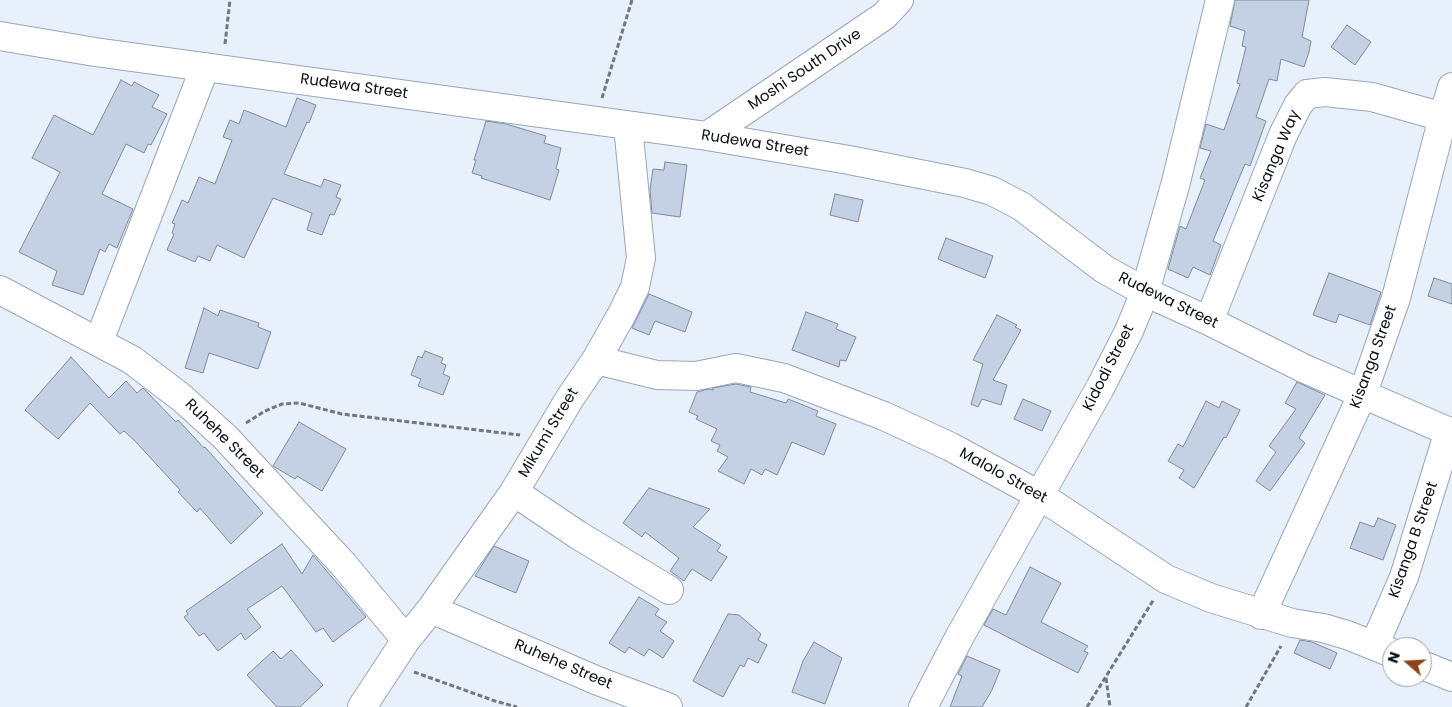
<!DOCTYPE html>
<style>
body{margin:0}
#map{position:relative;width:1452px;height:707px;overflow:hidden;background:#e8f0fc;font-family:Poppins,sans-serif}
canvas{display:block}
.north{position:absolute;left:1382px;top:637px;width:50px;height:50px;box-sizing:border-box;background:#fff;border:1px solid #9d9ea1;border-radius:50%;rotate:289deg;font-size:14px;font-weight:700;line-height:20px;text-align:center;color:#090d13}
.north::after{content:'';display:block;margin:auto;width:18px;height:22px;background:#8a461a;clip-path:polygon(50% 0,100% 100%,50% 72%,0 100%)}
</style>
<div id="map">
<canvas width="1452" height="707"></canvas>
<div class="north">N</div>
</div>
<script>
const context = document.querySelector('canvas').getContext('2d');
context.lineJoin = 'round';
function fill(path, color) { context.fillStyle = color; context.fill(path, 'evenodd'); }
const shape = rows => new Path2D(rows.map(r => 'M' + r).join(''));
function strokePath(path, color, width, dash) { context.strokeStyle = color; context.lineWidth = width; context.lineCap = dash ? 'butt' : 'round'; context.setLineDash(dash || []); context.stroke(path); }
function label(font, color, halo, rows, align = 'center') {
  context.font = font + ' Poppins,sans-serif'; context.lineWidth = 5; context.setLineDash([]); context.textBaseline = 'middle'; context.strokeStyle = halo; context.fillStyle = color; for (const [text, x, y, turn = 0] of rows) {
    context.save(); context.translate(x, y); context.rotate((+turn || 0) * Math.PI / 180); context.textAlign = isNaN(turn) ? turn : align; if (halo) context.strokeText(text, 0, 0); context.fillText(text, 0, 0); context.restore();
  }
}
const building = shape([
 [1235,0,1309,0,1302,37,1311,41,1309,52,1304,67,1281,59,1277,81,1269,79,1256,117,1266,121,1250,166,1245,164,1213,241,1221,245,1210,275,1193,267,1188,278,1168,269,1180,226,1186,229,1205,180,1200,178,1211,151,1200,148,1206,124,1224,130,1240,84,1237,83,1246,47,1242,46,1245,31,1230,26,1235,0],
 [1347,25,1371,42,1355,65,1331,47,1347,25],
 [121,80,132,86,134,82,159,95,152,107,167,114,151,145,148,144,144,153,126,144,102,194,133,209,117,248,109,244,105,252,100,249,83,295,52,285,57,271,19,252,60,172,32,158,54,115,93,135,121,80],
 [297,98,316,105,309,123,307,122,284,174,321,187,324,179,341,185,336,197,341,199,334,215,330,214,322,235,307,230,312,213,273,198,244,258,217,245,210,261,198,256,195,262,167,250,174,234,172,233,175,224,172,223,182,200,188,203,199,177,215,184,232,140,223,137,230,120,239,124,244,110,286,127,297,98],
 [486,121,506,124,546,136,544,143,561,148,556,169,559,170,550,200,481,178,482,176,472,173,476,160,474,160,486,121],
 [665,162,687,165,680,217,652,213,650,190,653,169,664,170,665,162],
 [835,194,863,200,858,222,830,215,835,194],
 [946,238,993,256,985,278,938,259,946,238],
 [1329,273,1381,292,1370,325,1339,314,1336,323,1313,315,1329,273],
 [1434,278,1452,284,1452,304,1428,296,1434,278],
 [649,294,692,312,685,332,655,321,649,335,632,328,649,294],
 [204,308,218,316,220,310,259,323,258,327,271,332,258,369,209,353,203,373,185,368,204,308],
 [806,312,838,324,836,329,856,337,846,361,840,360,839,367,792,350,806,312],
 [997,315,1017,325,1015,327,1021,330,993,380,1007,385,1001,405,982,399,978,407,971,404,983,364,973,360,997,315],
 [425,351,443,358,441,363,446,365,443,374,450,377,443,395,418,386,421,379,411,375,418,356,422,358,425,351],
 [71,357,109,398,126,381,137,393,143,388,176,422,178,420,204,448,205,447,263,513,231,544,200,508,197,512,178,492,180,490,135,441,124,431,120,434,90,403,58,439,25,410,71,357],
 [1297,382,1325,395,1299,438,1305,443,1270,491,1256,481,1276,452,1269,446,1296,409,1285,403,1297,382],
 [736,384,751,387,750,392,786,403,788,399,818,411,816,416,836,424,824,455,792,442,777,475,765,469,762,475,751,469,744,484,718,471,728,457,717,451,720,445,711,441,717,429,696,419,698,416,689,412,697,392,709,389,713,390,713,388,736,384],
 [1023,399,1051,411,1042,431,1014,419,1023,399],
 [1206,401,1219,408,1222,401,1240,410,1226,438,1224,437,1194,488,1179,478,1184,470,1168,461,1178,444,1183,447,1206,401],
 [299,422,346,449,322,491,297,476,295,479,273,466,299,422],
 [649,488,710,509,693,527,721,545,717,551,727,557,711,581,692,569,684,581,670,571,679,558,645,532,642,537,623,523,649,488],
 [1378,518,1396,525,1383,560,1350,548,1360,522,1374,527,1378,518],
 [282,544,302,574,313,555,366,617,333,642,323,628,316,632,282,586,247,609,261,627,245,640,241,633,218,651,204,633,199,636,184,617,188,614,186,611,282,544],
 [494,546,529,561,516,593,475,576,494,546],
 [1030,567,1061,583,1041,622,1088,646,1084,651,1088,653,1078,673,984,625,993,609,1006,615,1030,567],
 [639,597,659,609,655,615,667,622,660,631,674,641,663,658,649,649,644,656,629,647,625,653,609,643,639,597],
 [728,614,739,615,761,634,758,640,767,645,758,663,748,658,744,667,740,665,723,697,693,681,728,614],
 [1300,640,1312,642,1337,653,1330,669,1294,653,1300,640],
 [814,642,842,658,825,704,792,692,803,661,814,642],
 [291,650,323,685,300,707,277,707,247,675,273,651,281,659,291,650],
 [967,656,1000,670,992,690,982,707,950,707,962,676,958,674,967,656]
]);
fill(building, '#c4d1e4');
strokePath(building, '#7e8b9c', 1);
const street = shape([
 [0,36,95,52,707,136,849,160,965,183,992,191,1021,206,1104,269,1145,292,1209,321,1303,368,1452,433],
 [707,136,884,16,899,0],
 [0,290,132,360,182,398,225,437,343,564,406,640],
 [1209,321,1283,135,1298,105,1307,94,1325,92,1372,97,1443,117],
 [99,341,205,67],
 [596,360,657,375,696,376,736,368,784,378,884,416,951,447,1039,495,1166,579,1211,598,1292,623,1323,628,1347,635,1392,653],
 [514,492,578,535,669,590],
 [431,609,598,681,668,707],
 [1261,615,1363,393,1396,298,1443,117,1452,87],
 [1374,646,1404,577,1449,431],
 [1422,665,1452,677],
 [362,707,406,640,431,609,514,492,570,398,596,360,622,314,635,287,641,258,628,126],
 [923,707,960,636,1100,388,1129,331,1145,292,1176,182,1220,0]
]);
strokePath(street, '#9aa7b8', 30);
strokePath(shape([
 [225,44,230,0],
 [602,98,632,0],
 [246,423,265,411,282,404,299,403,342,414,520,435],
 [414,672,495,701,517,707],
 [1106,678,1110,707],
 [1087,707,1154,599],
 [1246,707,1281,646]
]), '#717780', 3, [5, 2.5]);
strokePath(street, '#fff', 28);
label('15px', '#090d13', '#fff', [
 ["Moshi South Drive",805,70,-34],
 ["Rudewa Street",354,87,8],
 ["Rudewa Street",755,144,9],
 ["Kisanga Way",1277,156,-67],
 ["Rudewa Street",1168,301,26],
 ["Kisanga Street",1374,357,-70],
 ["Kidodi Street",1109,368,-63],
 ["Mikumi Street",549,433,-59],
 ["Ruhehe Street",224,439,45],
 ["Malolo Street",1003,476,29],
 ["Kisanga B Street",1414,540,-71],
 ["Ruhehe Street",563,665,23]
]);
</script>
